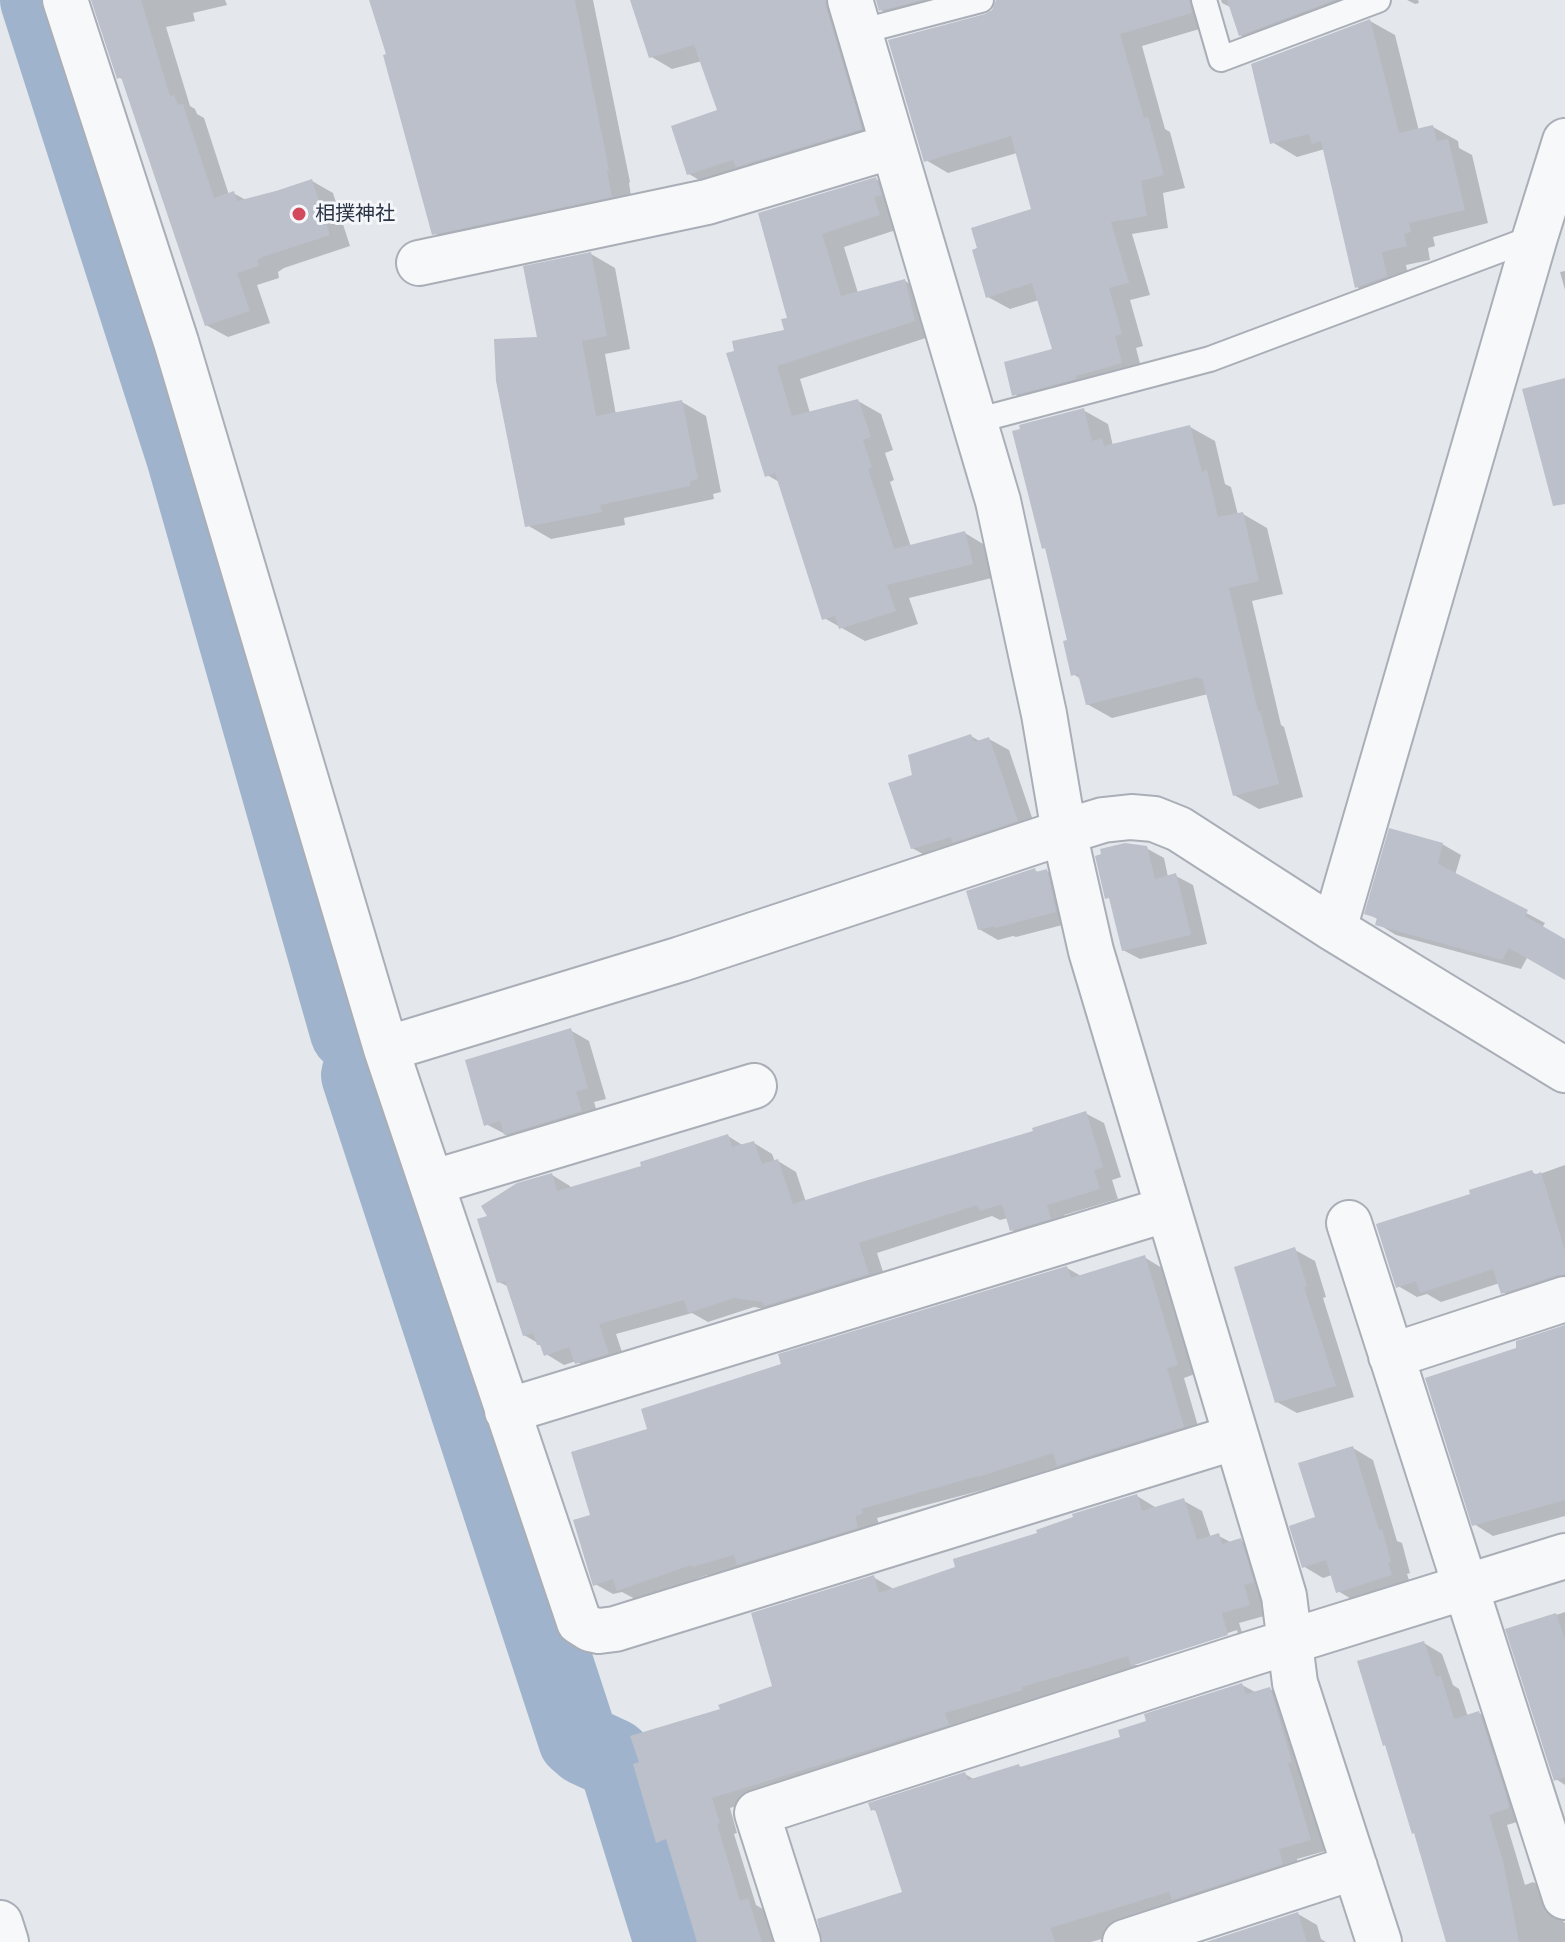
<!DOCTYPE html>
<meta charset="utf-8">
<style>
body{margin:0}
canvas{display:block;background:#e4e7ec}
</style>
<canvas width="1565" height="1942"></canvas>
<script>
const context = document.querySelector('canvas').getContext('2d');
context.lineJoin = 'round';
function fill(path, color) { context.fillStyle = color; context.fill(path, 'evenodd'); }
const shape = rows => new Path2D(rows.map(r => 'M' + r).join(''));
function strokePath(path, color, width, dash) { context.strokeStyle = color; context.lineWidth = width; context.lineCap = dash ? 'butt' : 'round'; context.setLineDash(dash || []); context.stroke(path); }
function label(font, color, halo, rows, align = 'center') {
  context.font = font + ' Manrope,"Noto Sans JP",sans-serif'; context.lineWidth = 6; context.setLineDash([]); context.textBaseline = 'middle'; context.strokeStyle = halo; context.fillStyle = color; for (const [text, x, y, turn = 0] of rows) {
    context.save(); context.translate(x, y); context.rotate((+turn || 0) * Math.PI / 180); context.textAlign = isNaN(turn) ? turn : align; if (halo) context.strokeText(text, 0, 0); context.fillText(text, 0, 0); context.restore();
  }
}
fill(shape([
 [93,0,225,0,227,5,193,13,195,21,166,27,190,106,195,109,197,114,204,118,229,195,233,193,246,200,312,181,333,193,350,246,284,268,278,272,279,278,257,285,270,323,228,337,206,325,124,80,118,77],
 [371,0,593,0,630,182,629,183,633,209,456,246,434,233,388,55],
 [632,0,851,0,883,141,711,187,689,174,719,111,702,61,672,69,650,56],
 [878,0,989,0,903,23,881,10],
 [997,0,1218,0,1216,1,1213,25,1142,46,1165,129,1170,132,1185,188,1163,193,1168,228,1132,234,1150,295,1130,300,1143,346,1136,348,1143,375,1036,407,1014,394,1054,351,1039,300,1010,309,988,297,1033,210,1017,153,948,173,926,160,986,16,994,11],
 [1221,0,1389,0,1262,48,1240,35,1232,8,1222,3],
 [1407,0,1418,0,1419,3,1415,4],
 [1370,21,1395,35,1419,131,1433,127,1458,141,1459,148,1472,155,1488,223,1433,237,1435,246,1428,248,1430,260,1406,265,1411,290,1381,301,1357,287,1325,149,1297,157,1272,142],
 [876,179,899,193,902,228,844,247,858,293,905,281,928,295,938,334,800,379,810,413,858,401,881,414,893,450,885,453,894,480,890,482,911,547,965,533,988,547,996,577,909,598,918,624,865,641,824,618,781,483,767,475,729,354,787,332,789,319,760,214],
 [591,254,615,268,630,349,605,354,616,415,682,402,706,416,721,492,713,494,714,499,624,518,625,525,551,539,527,525,539,339],
 [1565,271,1565,290,1560,272],
 [1083,410,1108,424,1113,446,1190,427,1215,441,1225,484,1231,487,1238,515,1243,514,1267,528,1283,594,1252,601,1281,725,1284,727,1303,797,1259,809,1234,795,1208,694,1112,718,1087,704,1081,679,1073,674,1069,641,1048,550,1044,547],
 [971,736,981,742,989,739,1009,750,1037,832,932,859,912,848,914,776],
 [1442,844,1461,855,1455,875,1545,923,1542,928,1565,942,1565,957,1528,956,1521,969,1396,935,1378,924,1379,920,1367,913],
 [1146,848,1164,858,1168,877,1176,876,1193,885,1207,944,1140,959,1123,950,1112,900,1107,897],
 [1034,870,1040,873,1047,871,1065,882,1074,922,1016,937,1013,936,998,940,979,929],
 [570,1030,589,1041,606,1099,594,1102,600,1122,524,1144,486,1124],
 [1085,1113,1104,1123,1121,1177,1112,1180,1118,1199,1064,1215,1068,1229,1030,1240,1012,1230,1008,1218,1000,1220,992,1216,877,1253,887,1284,776,1311,754,1307,708,1322,692,1313,616,1334,626,1364,595,1373,576,1361,564,1365,546,1354,543,1346,524,1335,509,1287,499,1282,490,1217,552,1175,570,1186,571,1189,643,1168,728,1136,744,1146,754,1143,772,1154,775,1162,778,1161,796,1172,806,1202,1035,1132],
 [1565,1165,1565,1289,1522,1303,1503,1292,1500,1283,1441,1302,1427,1294,1417,1297,1398,1286,1473,1195,1532,1172,1537,1175],
 [1295,1250,1315,1261,1326,1297,1323,1298,1354,1397,1297,1413,1277,1402],
 [1144,1257,1162,1268,1195,1374,1184,1378,1198,1426,1076,1475,1061,1466,998,1486,877,1518,879,1524,874,1525,873,1530,711,1576,707,1575,637,1600,622,1592,613,1594,595,1584,593,1516,649,1430,783,1365,1067,1268,1081,1276],
 [1565,1327,1565,1516,1493,1536,1474,1524,1519,1350],
 [1353,1448,1373,1460,1397,1541,1402,1543,1410,1573,1407,1574,1411,1586,1358,1603,1338,1591,1332,1575,1323,1578,1303,1566,1318,1519],
 [1137,1496,1155,1507,1156,1509,1184,1501,1202,1511,1211,1538,1219,1536,1232,1543,1240,1540,1259,1551,1268,1615,1239,1623,1246,1645,1138,1668,1039,1698,1040,1700,962,1723,966,1735,730,1808,737,1833,734,1834,756,1905,766,1911,776,1942,699,1942,671,1849,657,1841,722,1710,775,1687,873,1577,892,1588,893,1591,958,1569,1039,1534],
 [1237,1630,1238,1634,1141,1665,1131,1665],
 [1565,1612,1565,1785,1556,1779,1508,1631],
 [1424,1643,1442,1654,1453,1685,1459,1689,1468,1717,1479,1713,1498,1724,1527,1819,1507,1825,1525,1885,1533,1882,1552,1893,1560,1918,1565,1923,1565,1942,1446,1942],
 [1242,1685,1257,1693,1270,1689,1289,1700,1329,1850,1297,1859,1301,1874,1182,1904,1109,1926,1112,1936,1091,1942,828,1942,905,1894,879,1813,872,1809,965,1774,975,1780,1019,1766,1023,1768,1123,1738],
 [1298,1914,1317,1925,1321,1939,1326,1942,1212,1942]
]), '#0003');
strokePath(shape([
 [40,0,186,456,350,1032],
 [361,1075,578,1739,586,1746,612,1758,619,1765,674,1942]
]), '#9fb4cc', 80);
fill(shape([
 [91,0,141,0,170,96,174,95,178,105,183,104,214,198,234,191,237,201,276,191,312,179,330,235,262,257,257,260,259,266,237,273,250,311,205,326,121,77,117,79],
 [369,0,575,0,609,170,607,171,612,197,432,235,383,55,386,54],
 [630,0,826,0,826,7,862,129,736,167,733,160,687,175,671,126,717,110,694,45,649,58],
 [876,0,922,0,879,11],
 [996,0,1189,0,1192,13,1120,34,1144,118,1148,117,1164,175,1141,181,1147,216,1111,222,1129,283,1109,288,1122,334,1115,336,1122,363,1076,376,1076,379,1012,396,1004,362,1052,349,1032,283,986,298,972,250,977,248,971,228,1031,209,1011,136,924,162,888,40,985,14,992,10],
 [1227,0,1335,0,1239,36],
 [1370,19,1399,133,1433,125,1437,141,1448,139,1465,210,1409,223,1411,232,1404,234,1407,246,1382,252,1387,276,1355,288,1321,141,1312,144,1309,134,1270,144,1251,64],
 [876,177,882,195,874,197,880,215,822,234,841,296,905,279,915,321,777,366,792,416,858,399,871,437,863,440,872,467,868,469,894,549,965,531,973,564,887,585,896,611,839,629,835,616,822,620,775,473,765,477,726,353,734,351,732,341,784,330,781,319,787,318,758,213],
 [591,252,607,336,582,341,596,416,682,400,698,479,690,481,690,486,600,505,602,512,525,527,496,381,494,339,537,337,523,266],
 [1565,378,1565,504,1553,506,1522,389],
 [1084,408,1092,441,1102,438,1104,446,1190,425,1202,472,1207,470,1218,517,1243,512,1259,581,1229,588,1258,711,1260,711,1279,784,1233,796,1202,678,1199,679,1198,677,1086,705,1078,674,1071,676,1063,641,1067,640,1045,548,1042,549,1012,431,1020,429,1019,425],
 [971,734,974,742,989,737,1018,821,952,843,951,837,911,849,888,783,912,775,908,755],
 [1389,828,1443,843,1438,864,1528,910,1525,916,1565,939,1565,980,1509,948,1502,960,1375,925,1377,918,1364,914],
 [1125,843,1147,846,1155,879,1176,873,1191,935,1122,951,1109,898,1105,899,1095,856,1101,854,1100,849],
 [1035,868,1036,872,1047,869,1056,912,995,928,995,926,978,930,966,891],
 [571,1028,588,1088,576,1092,582,1111,504,1135,500,1121,484,1126,465,1060],
 [1086,1111,1103,1167,1094,1170,1100,1189,1047,1205,1051,1219,1010,1231,1002,1204,980,1211,977,1205,859,1243,869,1274,764,1306,763,1302,734,1298,688,1313,684,1300,599,1324,609,1354,575,1364,569,1347,544,1356,540,1345,537,1345,533,1333,523,1336,505,1281,497,1283,477,1219,487,1216,481,1206,517,1183,552,1173,557,1191,641,1166,640,1162,728,1134,732,1147,754,1141,762,1164,778,1159,793,1204,865,1181,1033,1131,1032,1128],
 [1532,1170,1534,1175,1541,1172,1565,1251,1565,1275,1557,1275,1501,1294,1493,1269,1420,1293,1416,1281,1396,1288,1376,1224,1470,1194,1469,1190],
 [1295,1247,1307,1286,1304,1287,1336,1386,1275,1403,1234,1267],
 [1145,1255,1178,1365,1167,1368,1184,1427,1057,1466,1053,1453,978,1477,978,1476,861,1509,862,1514,856,1516,856,1519,858,1528,737,1565,734,1555,692,1567,691,1565,617,1591,613,1579,593,1586,573,1520,590,1515,571,1452,647,1429,641,1409,781,1364,778,1354,1067,1266,1071,1278],
 [1565,1325,1565,1500,1472,1526,1425,1378,1516,1348,1516,1341],
 [1353,1446,1379,1530,1382,1529,1391,1562,1388,1563,1392,1575,1336,1593,1326,1560,1302,1568,1289,1526,1315,1517,1298,1463],
 [1137,1494,1142,1511,1184,1498,1197,1540,1219,1533,1222,1544,1241,1538,1254,1582,1244,1585,1250,1605,1222,1613,1228,1635,1131,1666,1128,1656,1022,1687,1023,1690,945,1713,949,1725,712,1798,720,1823,717,1824,740,1901,748,1898,762,1942,697,1942,666,1839,656,1843,633,1764,639,1762,630,1736,720,1709,718,1705,772,1686,751,1613,874,1575,879,1593,955,1567,953,1559,1037,1533,1036,1530,1073,1517,1072,1514],
 [1556,1613,1565,1640,1565,1777,1554,1781,1505,1629],
 [1424,1641,1436,1677,1441,1676,1454,1719,1479,1711,1506,1795,1509,1808,1489,1815,1503,1861,1519,1942,1446,1942,1414,1833,1412,1834,1385,1745,1383,1746,1357,1661],
 [1242,1683,1246,1694,1270,1687,1292,1762,1288,1763,1311,1840,1279,1849,1283,1864,1172,1900,1169,1892,1050,1928,1055,1942,822,1942,817,1919,902,1892,875,1809,871,1811,868,1803,965,1772,968,1780,1019,1764,1020,1767,1120,1737,1118,1730,1146,1721,1144,1714],
 [1298,1912,1307,1942,1206,1942]
]), '#bbc0ca');
const lane = shape([
 [1204,0,1221,59,1378,0],
 [859,32,981,0],
 [975,421,1210,359,1535,237]
]);
const street = shape([
 [65,0,176,342,386,1049,579,1622,590,1629,599,1631,615,1629,1236,1437],
 [850,0,998,501,1044,714,1064,832,1091,951,1284,1596,1295,1683,1379,1942],
 [419,263,707,202,893,146],
 [1334,929,1535,237,1565,141],
 [386,1049,681,959,1064,832,1103,820,1131,817,1154,819,1179,829,1334,929,1565,1070],
 [431,1183,754,1086],
 [1349,1223,1565,1897],
 [1391,1356,1565,1299],
 [507,1411,1168,1209],
 [0,1923,6,1942],
 [798,1942,757,1813,1250,1654,1565,1556],
 [1125,1942,1355,1867]
]);
strokePath(lane, '#a9aeb7', 28);
strokePath(street, '#a9aeb7', 48);
strokePath(lane, '#f7f8fa', 24);
strokePath(street, '#f7f8fa', 44);
for (const [x, y, r, color] of [
 [299,214,8,"#d1495b"]
]) { const dot = new Path2D(); dot.arc(x, y, r, 0, 2 * Math.PI); context.fillStyle = color; context.fill(dot); strokePath(dot, '#f4f6f9', 3); }
label('20px', '#2b3445', '#f4f6f9', [
 ["相撲神社",315,214]
], 'left');
</script>
